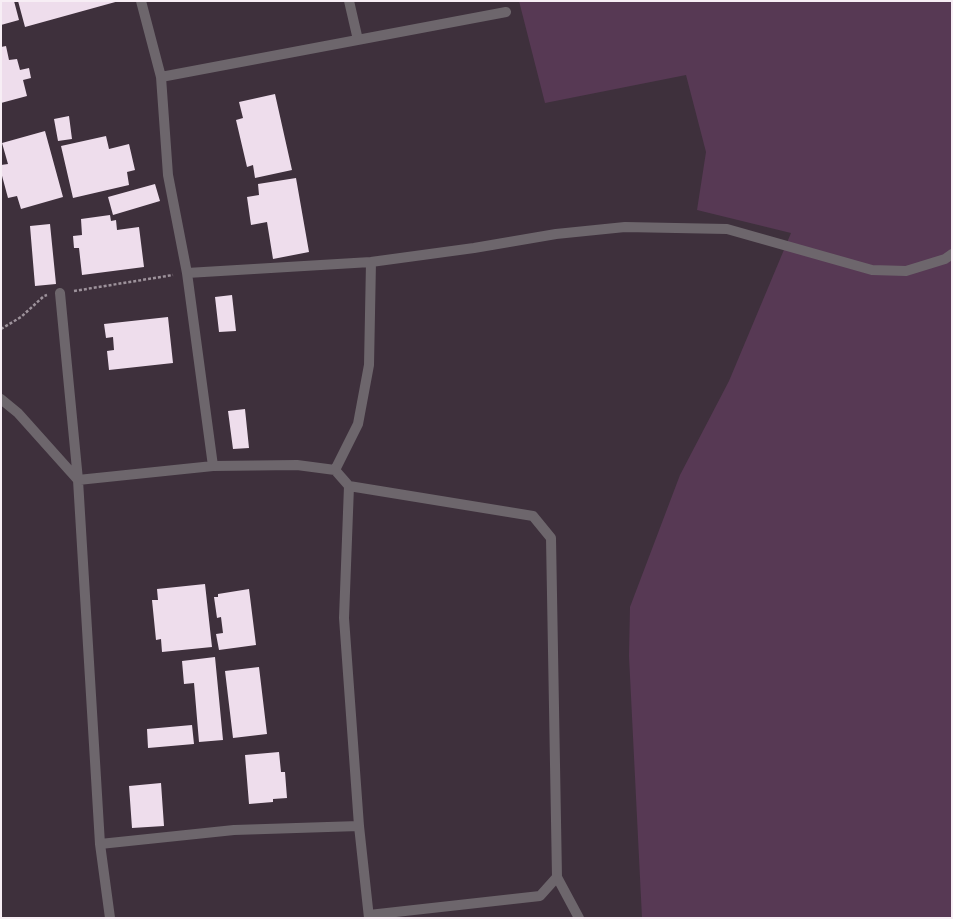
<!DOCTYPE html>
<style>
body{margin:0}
#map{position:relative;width:953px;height:919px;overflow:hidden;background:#3e303c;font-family:Georgia,serif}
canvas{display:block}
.frame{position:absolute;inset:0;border:2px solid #f7eef5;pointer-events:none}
</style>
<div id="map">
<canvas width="953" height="919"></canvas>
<div class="frame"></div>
</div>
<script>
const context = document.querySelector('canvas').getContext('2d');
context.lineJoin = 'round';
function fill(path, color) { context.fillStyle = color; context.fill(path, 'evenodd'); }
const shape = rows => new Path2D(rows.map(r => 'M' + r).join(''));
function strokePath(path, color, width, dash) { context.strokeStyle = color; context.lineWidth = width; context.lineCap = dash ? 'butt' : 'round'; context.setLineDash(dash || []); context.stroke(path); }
fill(shape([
 [519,1,952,1,952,918,642,918,629,656,630,607,680,475,729,381,791,233,697,210,706,152,686,75,545,103]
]), '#573954');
fill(shape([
 [1,1,14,1,19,20,1,25],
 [18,1,119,1,25,27],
 [6,46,9,60,17,59,20,70,29,68,31,78,23,80,27,96,1,103,1,47],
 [275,94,292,170,255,178,253,165,247,167,236,120,243,118,239,102],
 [69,116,72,139,58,141,54,119],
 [45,131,63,197,21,209,17,196,8,198,1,172,1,165,8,164,2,143],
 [106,136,109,149,129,144,135,170,127,172,129,185,73,198,61,146],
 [296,178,309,252,273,259,267,222,251,225,247,197,259,195,258,184],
 [155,184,160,201,113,215,108,197],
 [110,215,111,221,116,220,117,230,139,227,144,267,82,275,79,248,74,248,73,236,82,235,81,219],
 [50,224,56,284,35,286,30,226],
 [232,295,236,331,219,332,215,297],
 [168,317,173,363,109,370,107,351,114,350,113,337,106,338,104,324],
 [245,409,249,448,233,449,228,411],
 [205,584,212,647,162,652,161,639,156,640,152,600,158,600,157,589],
 [249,589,256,645,219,650,216,634,223,633,221,617,217,618,214,597,218,597,218,594],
 [215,657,223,740,199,742,194,683,184,684,182,661],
 [259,667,267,734,233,738,225,671],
 [192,725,194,744,148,748,147,729],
 [279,752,281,772,285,772,287,798,273,799,273,802,249,804,245,755],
 [161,783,164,826,132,828,129,786]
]), '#eeddec');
strokePath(shape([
 [74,291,173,275],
 [1,329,21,317,44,296,47,295]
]), '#9d929b', 2.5, [3, 2]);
strokePath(shape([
 [141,1,161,77,168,175,187,273,213,466],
 [349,1,358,40],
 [161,77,506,12],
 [187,273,371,262,474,248,556,234,625,227,727,229,872,270,906,271,945,259,952,254],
 [60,293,78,480,100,844,110,918],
 [1,399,18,413,78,480],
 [335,470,358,424,369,365,371,262],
 [78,480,213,466,297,465,335,470,349,486,533,516,551,538,557,877,540,896,369,915],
 [349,486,344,618,359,826,369,918],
 [100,844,234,830,359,826],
 [557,877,579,918]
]), '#6d666c', 10);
</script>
